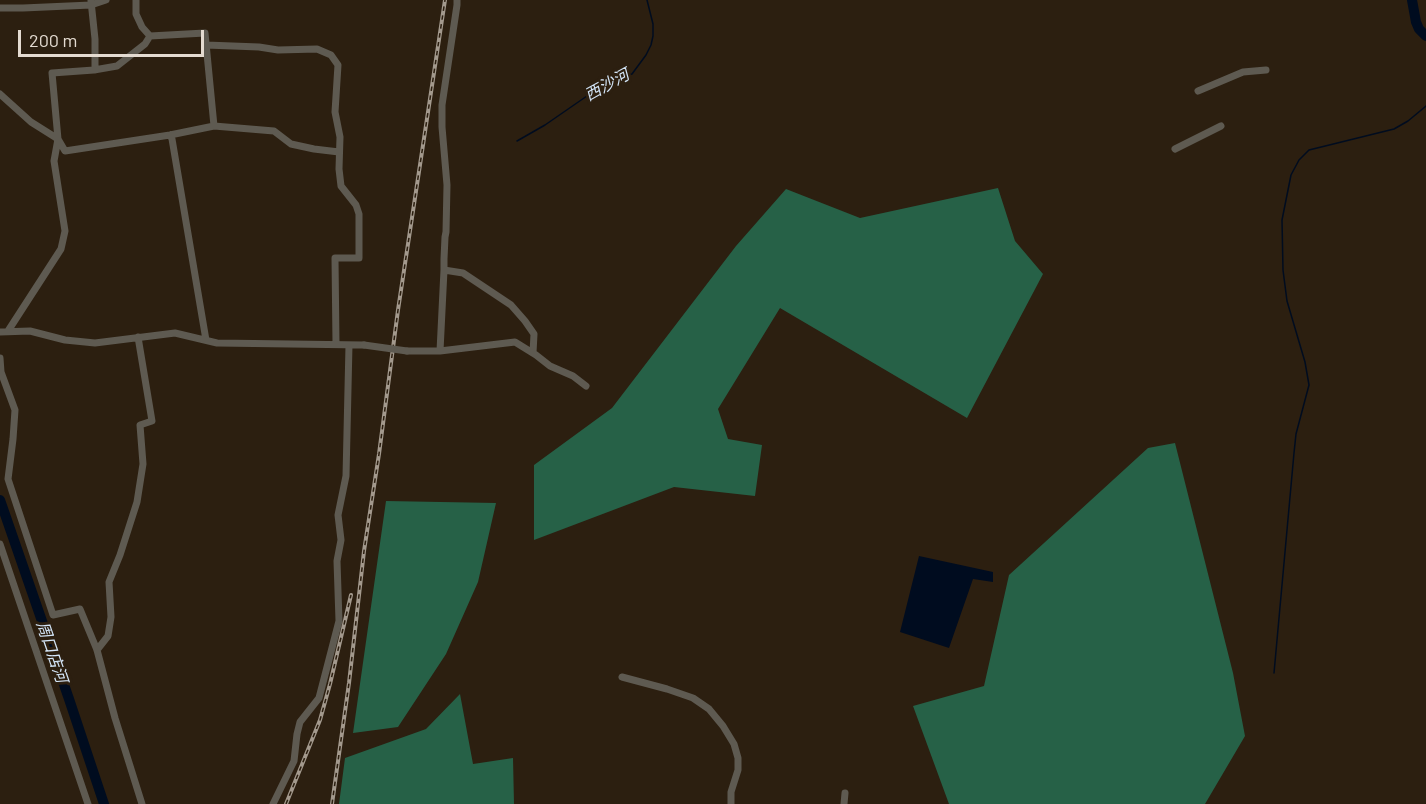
<!DOCTYPE html>
<meta charset="utf-8">
<style>
body{margin:0}
#map{position:relative;width:1426px;height:804px;overflow:hidden;background:#2c1f10;font-family:Barlow,sans-serif}
canvas{display:block}
.scale{position:absolute;left:18px;top:30px;width:186px;height:27px;box-sizing:border-box;border:3px solid #e4dbd1;border-top:0;padding-left:8px;font-size:18px;line-height:21px;white-space:nowrap;color:#e4dbd1;-webkit-text-stroke:4px #2c1f10;paint-order:stroke}
</style>
<div id="map">
<canvas width="1426" height="804"></canvas>
<div class="scale">200 m</div>
</div>
<script>
const context = document.querySelector('canvas').getContext('2d');
context.lineJoin = 'round';
function fill(path, color) { context.fillStyle = color; context.fill(path, 'evenodd'); }
const shape = rows => new Path2D(rows.map(r => 'M' + r).join(''));
function strokePath(path, color, width, dash) { context.strokeStyle = color; context.lineWidth = width; context.lineCap = dash ? 'butt' : 'round'; context.setLineDash(dash || []); context.stroke(path); }
function label(font, color, halo, rows, align = 'center') {
  context.font = font + ' Barlow,"Noto Sans SC",sans-serif'; context.lineWidth = 6; context.setLineDash([]); context.textBaseline = 'middle'; context.strokeStyle = halo; context.fillStyle = color; for (const [text, x, y, turn = 0] of rows) {
    context.save(); context.translate(x, y); context.rotate((+turn || 0) * Math.PI / 180); context.textAlign = isNaN(turn) ? turn : align; if (halo) context.strokeText(text, 0, 0); context.fillText(text, 0, 0); context.restore();
  }
}
fill(shape([
 [998,188,1015,241,1043,274,967,418,780,308,718,409,728,439,762,445,755,496,674,487,534,540,534,465,612,408,736,246,786,189,860,218],
 [1175,443,1233,673,1245,736,1205,804,949,804,913,706,984,686,1009,575,1148,448],
 [386,501,496,503,478,582,446,654,398,727,353,733],
 [460,694,473,764,513,758,514,804,339,804,345,758,426,729]
]), '#266147');
fill(shape([
 [919,556,993,572,993,582,973,579,949,648,900,632]
]), '#000c1f');
strokePath(shape([
 [517,141,545,125,613,78,632,74,646,55,651,45,653,36,653,24,647,0],
 [1274,673,1294,453,1296,434,1309,385,1305,362,1287,301,1283,270,1282,220,1291,175,1299,160,1309,150,1394,129,1408,121,1426,106]
]), '#000c1f', 1.5);
strokePath(shape([
 [1412,0,1416,22,1419,29,1426,36],
 [0,500,69,699,104,804]
]), '#000c1f', 10);
strokePath(shape([
 [136,0,136,14,142,27,150,36],
 [91,1,95,39,95,70],
 [0,8,23,8,91,5,106,0],
 [206,45,259,47,278,50,317,49,331,55,338,65,335,112,340,137,339,169,341,186,356,205,359,214,359,258,335,258,336,344],
 [1198,91,1243,72,1266,70],
 [0,94,31,122,58,139,65,151,170,135,214,126,274,131,291,144,314,149,339,152],
 [170,135,172,139,206,340],
 [1175,149,1221,126],
 [444,270,463,273,511,305,525,321,534,334,533,353],
 [8,331,61,249,65,231,54,161,58,139,52,73,94,70,117,66,145,44,150,36,205,33,214,126],
 [0,332,30,331,65,340,95,343,175,333,217,343,364,345],
 [407,351,440,351,515,342,536,355,550,366,573,376,586,386],
 [440,351,444,270,444,259,445,237,446,232,447,185,442,127,442,105,457,5,457,0],
 [0,358,1,372,15,410,13,439,8,479,53,615,80,609,97,650,115,718,142,804],
 [0,544,88,804],
 [97,650,108,636,111,617,109,582,120,555,137,502,143,464,140,425,152,421,138,337],
 [622,677,667,689,693,698,709,709,723,726,734,744,738,758,738,770,731,792,731,804],
 [273,804,294,761,297,734,300,722,319,698,339,621,337,561,341,540,338,515,346,476,349,345],
 [844,804,845,793]
]), '#5e5a51', 7);
const rail = shape([
 [286,804,320,720,330,684,351,595],
 [332,804,349,683,364,551,379,454,398,310,445,0]
]);
strokePath(rail, '#a3998d', 4);
strokePath(rail, '#2c1f10', 1.5, [4.5]);
strokePath(shape([
 [364,345,407,351]
]), '#5e5a51', 7);
label('italic 16px', '#d4e6f8', '#2c1f10', [
 ["西沙河",607,85,-29],
 ["周口店河",52,652,71]
]);
</script>
